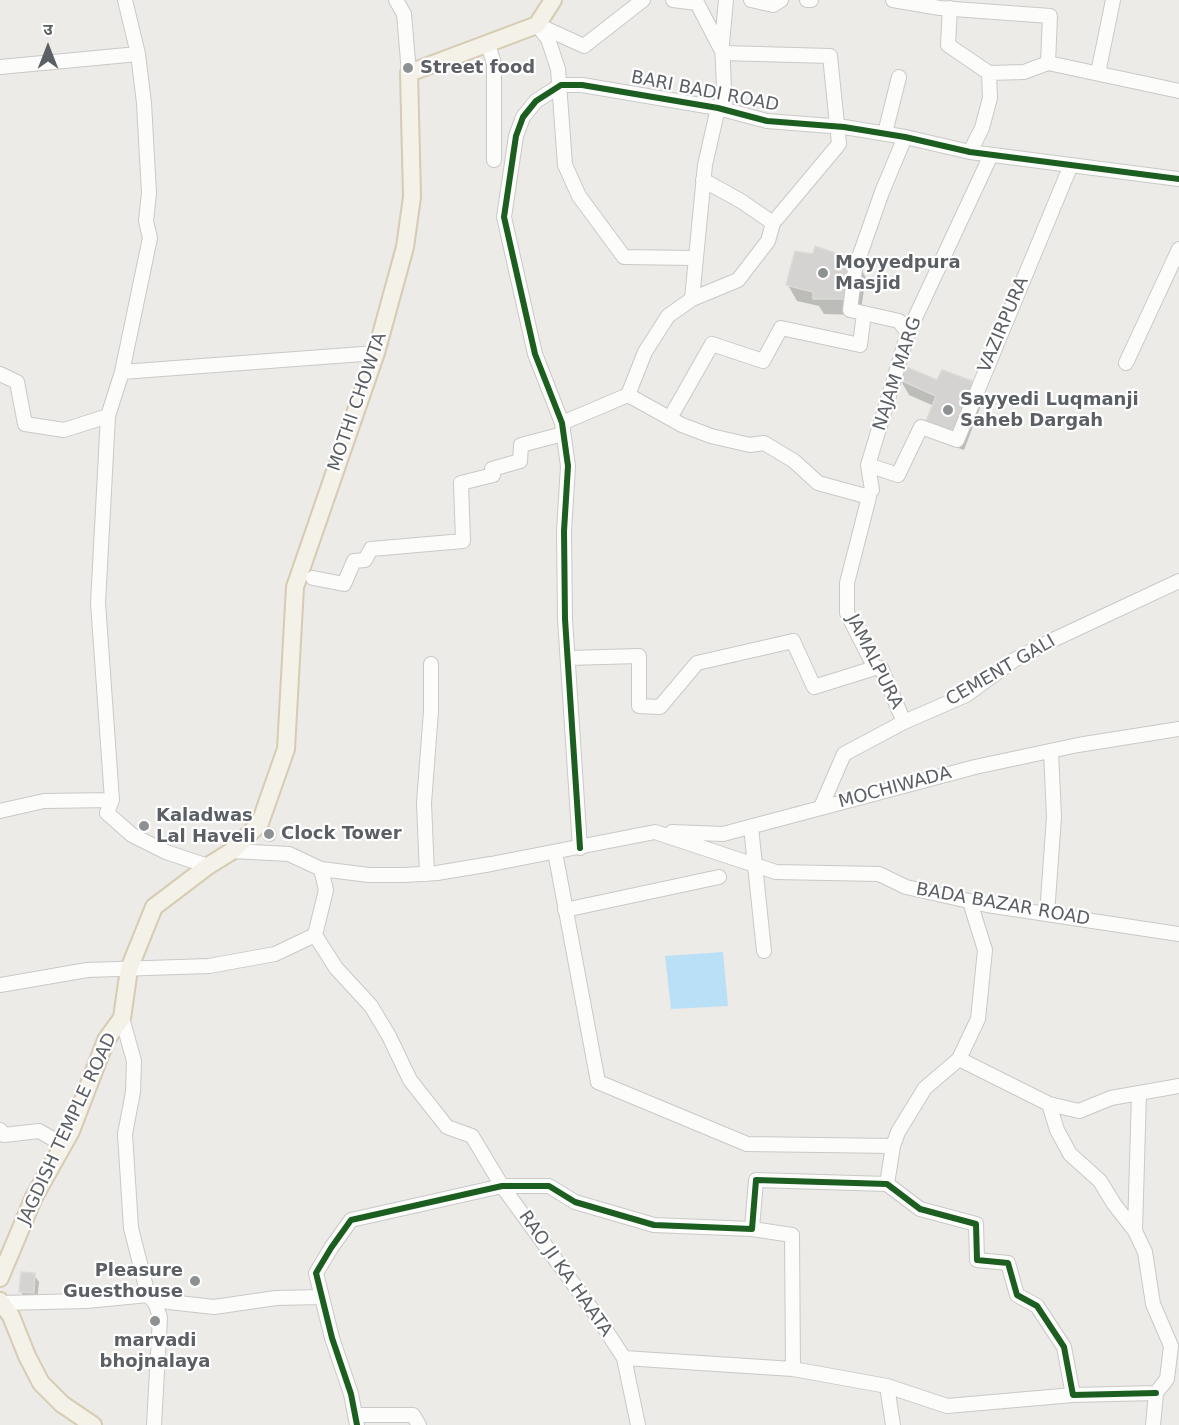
<!DOCTYPE html>
<meta charset="utf-8">
<style>
body{margin:0}
#map{position:relative;width:1179px;height:1425px;overflow:hidden;background:#ecebe7;font-family:"DejaVu Sans","Noto Sans Devanagari",sans-serif}
canvas{display:block}
.north{position:absolute;left:18px;top:18px;width:60px;height:60px;-webkit-text-stroke:4px #fff;paint-order:stroke;rotate:0deg;font-size:16px;font-weight:700;line-height:24px;text-align:center;color:#5c6065}
.north::after{content:'';display:block;margin:auto;width:21px;height:27px;background:#5c6065;clip-path:polygon(50% 0,100% 100%,50% 72%,0 100%)}
</style>
<div id="map">
<canvas width="1179" height="1425"></canvas>
<div class="north">उ</div>
</div>
<script>
const context = document.querySelector('canvas').getContext('2d');
context.lineJoin = 'round';
function fill(path, color) { context.fillStyle = color; context.fill(path, 'evenodd'); }
const shape = rows => new Path2D(rows.map(r => 'M' + r).join(''));
function strokePath(path, color, width, dash) { context.strokeStyle = color; context.lineWidth = width; context.lineCap = dash ? 'butt' : 'round'; context.setLineDash(dash || []); context.stroke(path); }
function label(font, color, halo, rows, align = 'center') {
  context.font = font + ' "DejaVu Sans",sans-serif'; context.lineWidth = 4.5; context.setLineDash([]); context.textBaseline = 'middle'; context.strokeStyle = halo; context.fillStyle = color; for (const [text, x, y, turn = 0] of rows) {
    context.save(); context.translate(x, y); context.rotate((+turn || 0) * Math.PI / 180); context.textAlign = isNaN(turn) ? turn : align; if (halo) context.strokeText(text, 0, 0); context.fillText(text, 0, 0); context.restore();
  }
}
fill(shape([
 [723,952,728,1006,671,1009,665,956]
]), '#bae0f8');
fill(shape([
 [857,262,866,278,860,315,824,314,819,306,797,301,788,285],
 [900,379,974,384,983,400,964,450,936,440,927,424,934,406,909,395],
 '264 836a6 6 0 1 1 12 0a6 6 0 1 1-12 0Z',
 [34,1275,39,1282,37,1300,25,1299,21,1292]
]), '#0003');
const building = shape([
 [815,246,858,261,852,299,813,299,813,292,786,285,795,251,813,254,815,246],
 [904,366,937,380,942,370,975,382,955,435,925,424,936,396,898,379,904,366],
 '262 834a7 7 0 1 1 14 0a7 7 0 1 1-14 0Z',
 [21,1272,35,1273,34,1293,19,1292,21,1272]
]);
fill(building, '#d4d3d1');
strokePath(building, '#dcdad5', 1.5);
const minor = shape([
 [125,0,138,54,144,103,149,193,146,221,150,238,122,372,108,416,98,603,112,800,107,813,132,835,166,852,208,866],
 [396,0,404,14,409,73],
 [673,0,697,3,723,53,830,56,839,144,773,223],
 [751,0,773,5,781,0],
 [807,0,811,0],
 [893,0,940,8,1050,16,1048,63],
 [950,8,948,45,989,73],
 [537,25,548,39,558,69,565,165,579,196,624,257,694,258],
 [538,25,584,46,643,0],
 [488,44,494,64,494,160],
 [1048,63,1179,91],
 [0,67,138,54],
 [1098,73,1113,0],
 [725,110,722,43,726,0],
 [885,133,899,77],
 [905,137,882,192,855,269,850,310,899,321,908,333],
 [970,152,982,128,990,98,989,73,1024,72,1048,63],
 [692,299,705,165,718,108],
 [1126,363,1179,249],
 [122,372,376,353],
 [0,374,17,382,25,424,64,430,108,416],
 [628,395,682,425,711,436,750,445,764,443,794,461,818,483,869,497,847,583,847,613,875,668,881,668,904,722],
 [670,418,712,344,763,361,781,328,860,345,864,313],
 [562,423,628,395,645,352,668,316,692,299,738,280,768,241,773,223,741,201,703,180],
 [868,465,898,475,921,427,957,440,1071,165],
 [872,490,868,465,908,333,991,155],
 [313,578,344,584,354,561,365,560,371,549,463,541,461,483,493,475,492,469,520,461,521,445,563,434],
 [568,658,639,656,639,706,660,707,697,663,793,641,814,687,875,668],
 [821,807,844,754,904,722,966,695,1014,660,1055,639,1179,581],
 [0,811,44,801,112,800],
 [751,827,764,951],
 [672,832,723,834,975,767,1078,745,1179,729],
 [580,848,565,619,564,531,568,466,562,423,535,354,504,217,516,136,523,117,536,101,561,85,582,85,718,108,767,121,844,127,905,137,970,152,1179,179],
 [232,851,289,854,321,869,369,875,405,875,437,873,491,864,655,832,776,872,879,874,906,887,987,905,1179,934],
 [555,852,598,1082,747,1144,893,1146],
 [321,869,326,890,315,935,336,968,371,1006,389,1036,410,1080,447,1127,472,1136,502,1186,596,1315,624,1358,638,1425],
 [427,874,424,803,431,711,431,664],
 [565,910,719,877],
 [1047,914,1054,817,1051,751],
 [0,985,87,970,209,966,275,954,315,935],
 [122,1018,134,1061,133,1092,125,1134,131,1228,148,1295,156,1304,160,1318,154,1425],
 [959,1059,1049,1104,1079,1111,1111,1098,1179,1086],
 [1049,1104,1057,1130,1070,1154,1100,1181,1114,1204,1135,1231,1145,1252,1153,1304,1171,1346,1167,1379,1156,1393,1153,1425],
 [0,1130,4,1135,39,1131,64,1145],
 [887,1184,893,1146,898,1132,925,1088,959,1059,978,1019,985,950,970,902],
 [752,1229,792,1235,793,1369,887,1386,947,1406,1073,1395],
 [1135,1231,1139,1093],
 [2,1303,86,1301,148,1295,169,1302,214,1307,276,1298,321,1297],
 [624,1358,793,1369],
 [887,1386,893,1425],
 [355,1415,413,1415,419,1425],
 [357,1425,351,1394,332,1338,316,1273,331,1248,351,1220,502,1186,549,1186,575,1202,654,1225,752,1229,756,1180,887,1184,920,1209,976,1224,977,1260,1008,1263,1017,1295,1037,1306,1064,1347,1073,1395,1156,1393]
]);
const major = shape([
 [0,1278,34,1197,71,1131,106,1040,122,1018,129,969,154,907,208,866,232,851,260,823,286,749,295,587,376,353,405,247,412,197,409,73,537,25,553,0],
 [0,1301,11,1316,27,1356,41,1383,62,1404,93,1425]
]);
strokePath(minor, '#c9c9c9', 16);
strokePath(major, '#d6cbb3', 20);
strokePath(minor, '#fcfcfb', 14);
strokePath(major, '#f3f1e8', 16);
strokePath(shape([
 [580,848,565,619,564,531,568,466,562,423,535,354,504,217,516,136,523,117,536,101,561,85,582,85,718,108,767,121,844,127,905,137,970,152,1179,179],
 [357,1425,351,1394,332,1338,316,1273,331,1248,351,1220,502,1186,549,1186,575,1202,654,1225,752,1229,756,1180,887,1184,920,1209,976,1224,977,1260,1008,1263,1017,1295,1037,1306,1064,1347,1073,1395,1156,1393]
]), '#1b5e20', 6);
for (const [x, y, r, color] of [
 [408,68,6,"#8e9192"],
 [823,273,6,"#8e9192"],
 [948,410,6,"#8e9192"],
 [144,826,6,"#8e9192"],
 [269,834,6,"#8e9192"],
 [195,1281,6,"#8e9192"],
 [155,1321,6,"#8e9192"]
]) { const dot = new Path2D(); dot.arc(x, y, r, 0, 2 * Math.PI); context.fillStyle = color; context.fill(dot); strokePath(dot, '#fff', 2); }
label('bold 18px', '#5c6065', '#fff', [
 ["Street food",420,68],
 ["Moyyedpura",835,263],
 ["Masjid",835,284],
 ["Sayyedi Luqmanji",960,400],
 ["Saheb Dargah",960,421],
 ["Kaladwas",156,816],
 ["Lal Haveli",156,837],
 ["Clock Tower",281,834],
 ["Pleasure",183,1271,"right"],
 ["Guesthouse",183,1292,"right"],
 ["marvadi",155,1341,"center"],
 ["bhojnalaya",155,1362,"center"]
], 'left');
label('18px', '#5c6065', '#fff', [
 ["BARI BADI ROAD",705,92,11],
 ["VAZIRPURA",1004,325,-67],
 ["NAJAM MARG",898,374,-72],
 ["MOTHI CHOWTA",358,402,-71],
 ["JAMALPURA",874,662,63],
 ["CEMENT GALI",1001,671,-30],
 ["MOCHIWADA",895,788,-15],
 ["BADA BAZAR ROAD",1003,905,10],
 ["JAGDISH TEMPLE ROAD",68,1129,-65],
 ["RAO JI KA HAATA",565,1274,55]
]);
</script>
